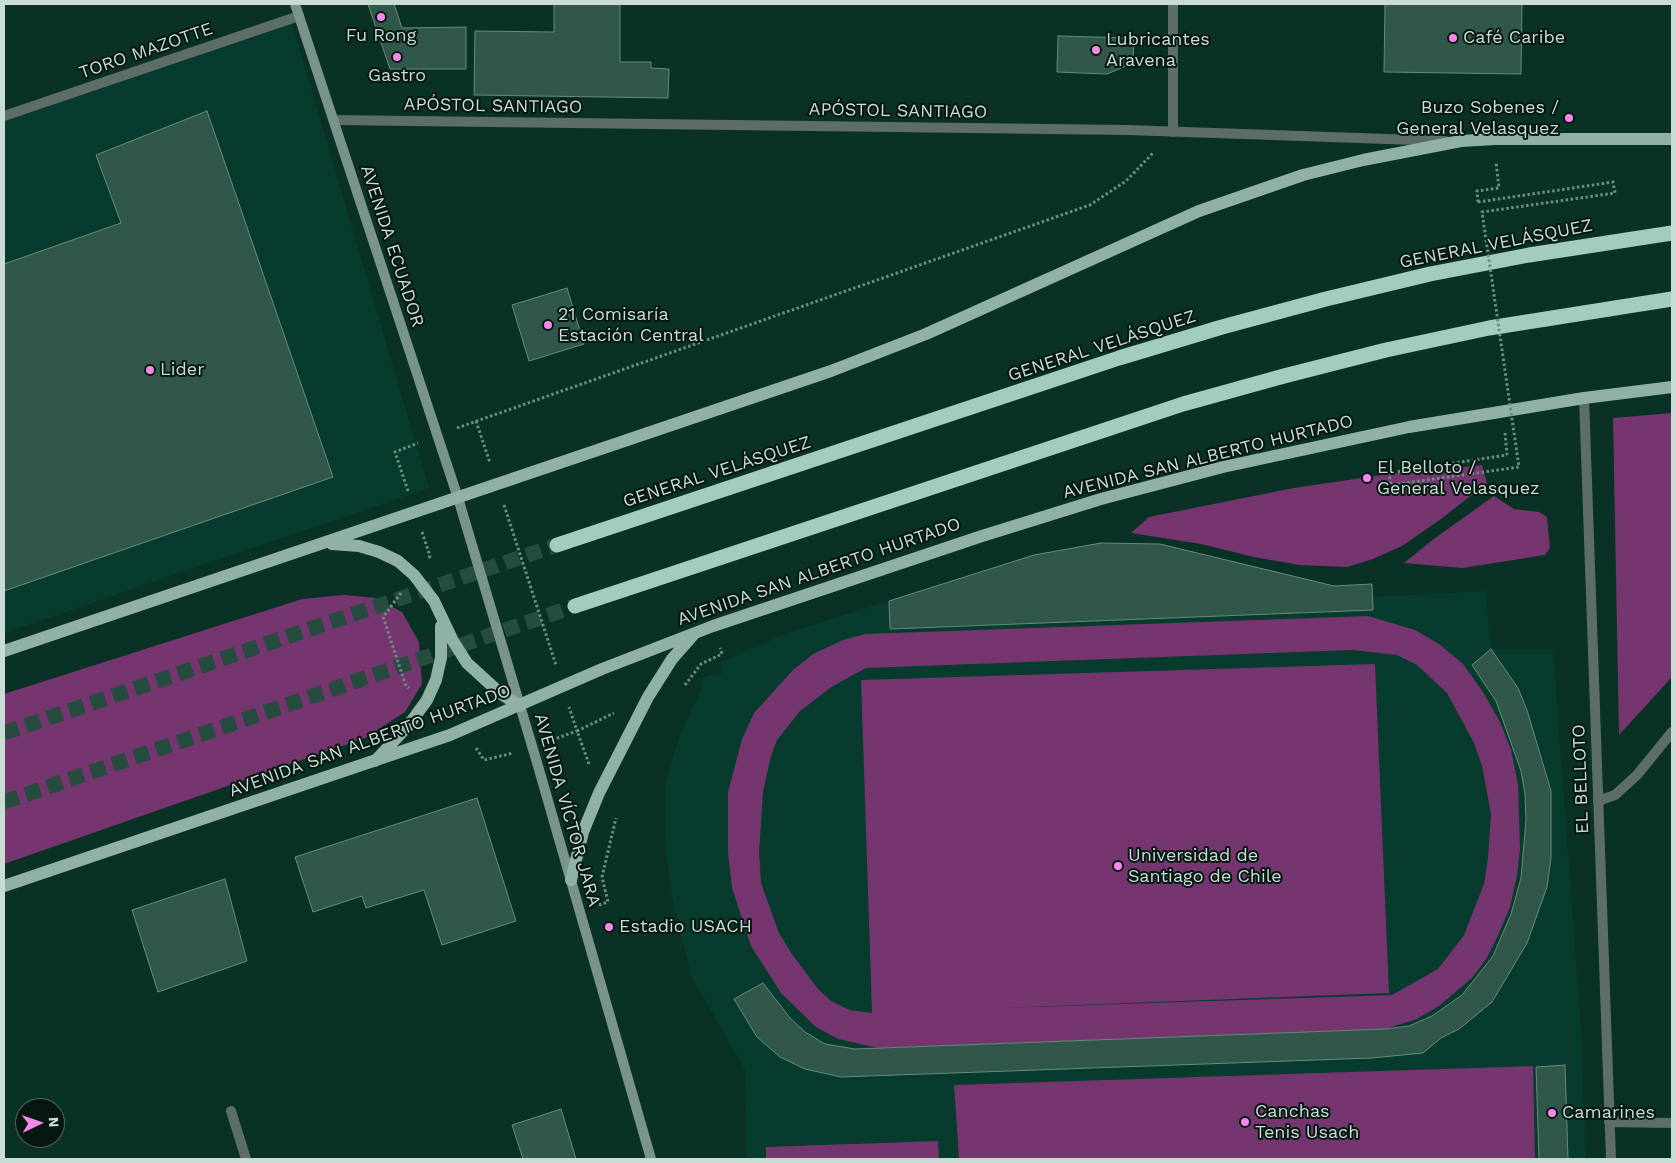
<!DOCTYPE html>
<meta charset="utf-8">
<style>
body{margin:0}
#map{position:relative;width:1676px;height:1163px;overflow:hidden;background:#0a3125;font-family:"Work Sans",sans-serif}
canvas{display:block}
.frame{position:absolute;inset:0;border:5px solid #c8dcd4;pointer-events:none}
.north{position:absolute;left:15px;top:1098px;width:50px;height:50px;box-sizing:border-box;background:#061610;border:1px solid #54655e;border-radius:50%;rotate:87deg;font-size:14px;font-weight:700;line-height:20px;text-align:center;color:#c8dcd4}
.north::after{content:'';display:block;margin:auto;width:18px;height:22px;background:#f788eb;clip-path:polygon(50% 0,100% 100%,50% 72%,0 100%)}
</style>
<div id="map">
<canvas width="1676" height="1163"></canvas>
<div class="frame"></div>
<div class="north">N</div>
</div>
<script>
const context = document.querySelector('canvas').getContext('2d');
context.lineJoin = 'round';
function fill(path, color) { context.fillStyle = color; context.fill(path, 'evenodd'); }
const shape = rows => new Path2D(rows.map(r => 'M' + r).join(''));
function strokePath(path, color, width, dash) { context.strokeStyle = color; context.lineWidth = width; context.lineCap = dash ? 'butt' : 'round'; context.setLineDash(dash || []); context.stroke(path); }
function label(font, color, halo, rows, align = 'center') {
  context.font = font + ' "Work Sans",sans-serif'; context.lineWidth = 4; context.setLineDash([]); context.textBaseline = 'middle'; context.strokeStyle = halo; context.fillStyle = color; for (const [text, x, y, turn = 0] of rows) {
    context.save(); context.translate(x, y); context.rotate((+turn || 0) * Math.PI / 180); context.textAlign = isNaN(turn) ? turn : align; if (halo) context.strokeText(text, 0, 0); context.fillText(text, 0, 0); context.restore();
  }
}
fill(shape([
 [291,20,429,488,4,633,4,120],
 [1101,543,1160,544,1334,586,1372,584,1372,597,1486,591,1491,649,1553,650,1580,1012,1586,1159,747,1159,745,1070,691,976,671,893,665,838,665,784,681,731,701,690,700,678,722,673,721,662,787,633,1034,555]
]), '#063b2d');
fill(shape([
 [1672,413,1672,677,1619,735,1613,418],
 [1482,465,1487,483,1441,519,1402,546,1373,559,1347,567,1299,565,1254,557,1201,544,1131,533,1149,517,1294,488,1389,474],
 [1494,496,1514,509,1539,512,1547,517,1550,548,1545,555,1462,568,1404,563,1431,541],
 [344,595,375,598,402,612,419,642,422,684,405,712,365,738,4,864,4,694,302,599],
 [1368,616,1415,630,1439,644,1463,664,1483,692,1501,724,1511,750,1518,784,1520,849,1517,876,1510,907,1500,931,1487,958,1472,978,1439,1006,1417,1019,1385,1029,878,1048,838,1039,816,1027,781,993,751,946,732,888,728,853,728,792,742,739,754,713,793,670,813,654,843,640,865,634],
 [1352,650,1397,655,1417,665,1447,693,1474,743,1482,766,1491,814,1488,858,1484,884,1464,935,1438,969,1392,995,999,1008,1389,993,1375,664,861,680,872,1013,850,1010,831,1001,818,989,792,954,779,933,761,883,759,852,763,792,771,756,777,740,800,711,833,686,866,668],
 [1533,1066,1535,1159,959,1159,954,1085],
 [938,1141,939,1159,766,1159,766,1147]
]), '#75356e');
const building = shape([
 [368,4,394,4,402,28,466,27,466,69,390,69,368,4],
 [554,4,620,4,620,62,651,62,651,68,669,69,668,98,474,95,475,31,554,32,554,4],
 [1385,4,1522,4,1521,74,1384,72,1385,4],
 [1058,36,1134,38,1133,63,1107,74,1057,72,1058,36],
 [207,111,333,477,4,591,4,264,121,223,96,155,207,111],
 [567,288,584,344,529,361,512,305,567,288],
 [1101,543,1160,544,1334,586,1372,584,1373,610,890,629,889,601,1034,555,1101,543],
 [1491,649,1518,688,1527,710,1551,791,1551,858,1547,887,1527,943,1492,1002,1459,1029,1441,1038,1423,1053,1372,1058,841,1077,805,1069,780,1057,757,1037,734,999,763,983,790,1018,805,1032,825,1044,855,1049,1385,1029,1409,1026,1432,1016,1462,995,1493,956,1511,914,1521,878,1526,820,1525,794,1521,771,1496,701,1472,665,1491,649],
 [477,798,516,921,442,945,424,890,366,908,362,896,313,912,295,857,477,798],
 [225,879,247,961,158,992,132,910,225,879],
 [1565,1065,1568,1159,1539,1159,1536,1067,1565,1065],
 [561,1109,576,1159,523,1159,512,1125,561,1109]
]);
fill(building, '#31574a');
strokePath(building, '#658c7d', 1);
strokePath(shape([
 [4,733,557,545],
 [4,802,575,606]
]), '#264b3f', 15, [15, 8]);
strokePath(shape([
 [1478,202,1477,191,1499,188,1496,162],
 [476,421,490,463],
 [457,428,1090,205,1126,181,1153,153],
 [1505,433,1507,455],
 [408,491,395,452,418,443],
 [504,505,556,665],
 [422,532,430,556,428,559],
 [401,593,383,617,406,686,409,688],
 [685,685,701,664,722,654,720,648],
 [552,740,577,731,569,707],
 [476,748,484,760,513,753],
 [589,764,577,731,614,713],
 [599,905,608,902,602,877,616,818]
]), '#6f8c82', 3, [2.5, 2.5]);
strokePath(shape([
 [1598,801,1615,795,1637,775,1672,732],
 [231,1111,246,1159]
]), '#5d6d67', 10);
strokePath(shape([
 [1173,4,1173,132],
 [1584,398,1611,1159],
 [1609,1122,1672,1123]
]), '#5d6d67', 10);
strokePath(shape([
 [4,116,299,16],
 [334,120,1128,130,1445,141]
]), '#5d6d67', 10);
strokePath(shape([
 [295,4,458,498,538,766,651,1159]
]), '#7a948a', 10);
strokePath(shape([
 [332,544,359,546,379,552,398,561,414,575,434,601,453,641,467,663,501,694,520,706],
 [4,651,831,371,926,334,1199,211,1303,175,1363,160,1461,141,1495,139,1672,139],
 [375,761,408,726,427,700,436,680,441,658,441,626],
 [571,880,583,832,599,793,648,697,672,659,694,634],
 [4,886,450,735,602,669,713,626,982,536,1101,499,1223,467,1409,427,1584,398,1672,387]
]), '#90b1a4', 12);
strokePath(shape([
 [557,545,1119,358,1222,327,1326,299,1430,274,1529,255,1672,233],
 [575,606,1183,404,1284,376,1386,350,1489,328,1672,299]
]), '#a3ccbc', 15);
strokePath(shape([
 [1478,202,1613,182,1615,193,1482,212,1519,467,1391,485,1389,473,1507,455]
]), '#6f8c82', 3, [2.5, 2.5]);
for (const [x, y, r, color] of [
 [381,17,5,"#f788eb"],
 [1453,38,5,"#f788eb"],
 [1096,50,5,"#f788eb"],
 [397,57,5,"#f788eb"],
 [1569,118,5,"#f788eb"],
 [548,325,5,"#f788eb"],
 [150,370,5,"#f788eb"],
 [1367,478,5,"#f788eb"],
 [1118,866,5,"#f788eb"],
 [609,927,5,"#f788eb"],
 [1552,1113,5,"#f788eb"],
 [1245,1122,5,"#f788eb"]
]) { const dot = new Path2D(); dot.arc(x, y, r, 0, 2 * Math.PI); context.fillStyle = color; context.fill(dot); strokePath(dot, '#061610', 2); }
label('18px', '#c8dcd4', '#061610', [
 ["Fu Rong",381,36,"center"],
 ["Café Caribe",1463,38],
 ["Lubricantes",1106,40],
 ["Aravena",1106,61],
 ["Gastro",397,76,"center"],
 ["Buzo Sobenes /",1559,108,"right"],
 ["General Velasquez",1559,129,"right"],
 ["21 Comisaría",558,315],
 ["Estación Central",558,336],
 ["Lider",160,370],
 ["El Belloto /",1377,468],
 ["General Velasquez",1377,489],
 ["Universidad de",1128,856],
 ["Santiago de Chile",1128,877],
 ["Estadio USACH",619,927],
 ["Canchas",1255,1112],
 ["Tenis Usach",1255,1133],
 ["Camarines",1562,1113]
], 'left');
label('18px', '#c8dcd4', '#061610', [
 ["TORO MAZOTTE",146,51,-19],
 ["APÓSTOL SANTIAGO",493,106,1],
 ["APÓSTOL SANTIAGO",898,111,1],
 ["GENERAL VELÁSQUEZ",1496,244,-11],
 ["AVENIDA ECUADOR",392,246,72],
 ["GENERAL VELÁSQUEZ",1102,346,-18],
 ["AVENIDA SAN ALBERTO HURTADO",1208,457,-14],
 ["GENERAL VELÁSQUEZ",717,472,-18],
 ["AVENIDA SAN ALBERTO HURTADO",819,572,-19],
 ["AVENIDA SAN ALBERTO HURTADO",370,741,-20],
 ["EL BELLOTO",1581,779,-92],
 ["AVENIDA VÍCTOR JARA",567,810,74]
]);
</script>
